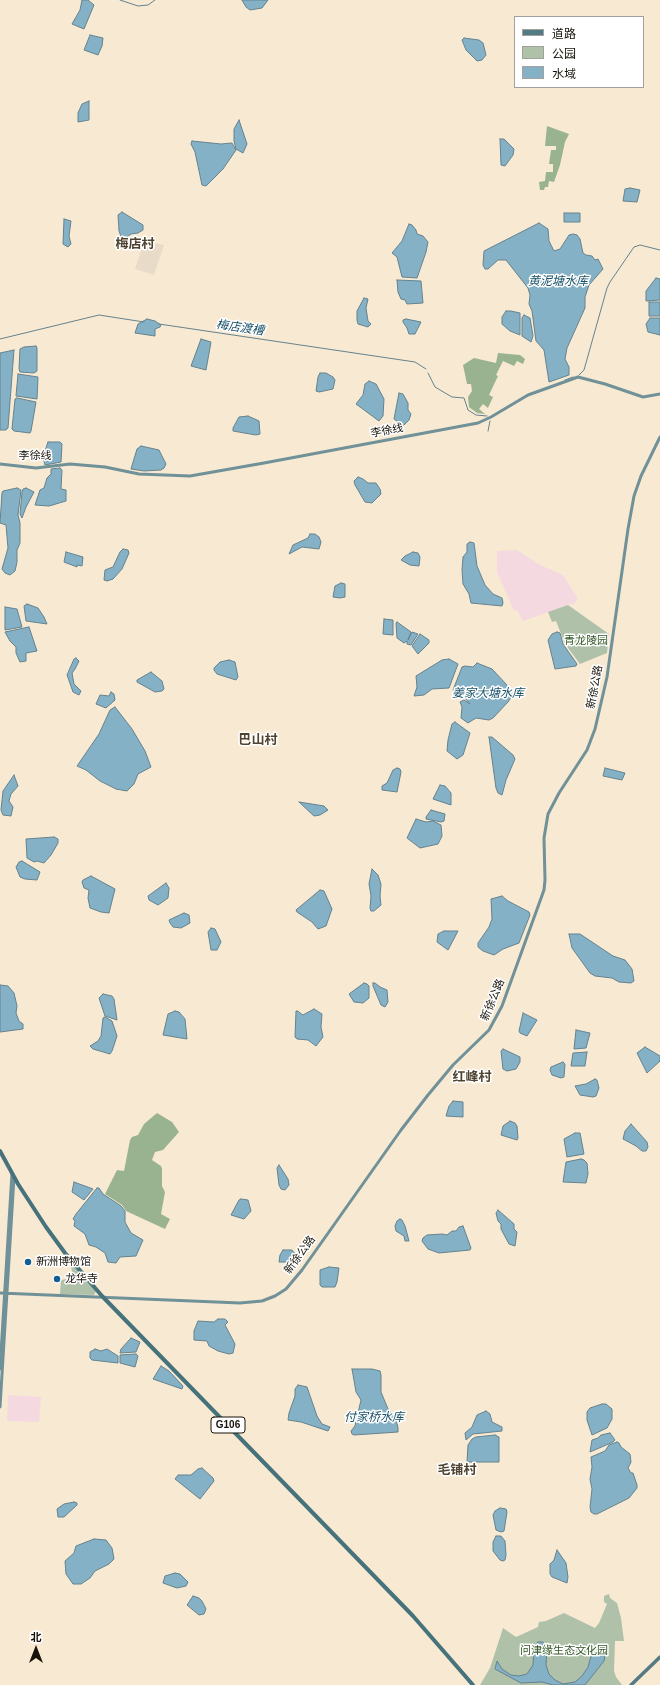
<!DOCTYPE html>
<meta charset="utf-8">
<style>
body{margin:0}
#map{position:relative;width:660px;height:1685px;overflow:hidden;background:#f8e9d2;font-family:Arial,"Noto Sans SC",sans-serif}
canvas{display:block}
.legend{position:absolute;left:514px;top:16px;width:130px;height:72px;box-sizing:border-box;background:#fff;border:1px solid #a3a19d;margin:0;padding:5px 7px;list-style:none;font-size:12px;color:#18130a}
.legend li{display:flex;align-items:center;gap:8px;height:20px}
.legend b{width:20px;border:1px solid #a3a19d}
.north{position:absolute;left:16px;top:1629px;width:40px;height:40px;-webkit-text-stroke:3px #fff;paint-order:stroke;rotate:0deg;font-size:11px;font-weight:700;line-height:16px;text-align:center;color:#18130a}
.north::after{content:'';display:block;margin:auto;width:14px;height:18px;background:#18130a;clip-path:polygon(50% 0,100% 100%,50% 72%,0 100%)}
</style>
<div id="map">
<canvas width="660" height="1685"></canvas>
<ul class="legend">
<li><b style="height:5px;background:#537b84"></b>道路</li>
<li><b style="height:11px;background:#afc1a9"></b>公园</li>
<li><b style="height:11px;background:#85b1c6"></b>水域</li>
</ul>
<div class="north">北</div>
</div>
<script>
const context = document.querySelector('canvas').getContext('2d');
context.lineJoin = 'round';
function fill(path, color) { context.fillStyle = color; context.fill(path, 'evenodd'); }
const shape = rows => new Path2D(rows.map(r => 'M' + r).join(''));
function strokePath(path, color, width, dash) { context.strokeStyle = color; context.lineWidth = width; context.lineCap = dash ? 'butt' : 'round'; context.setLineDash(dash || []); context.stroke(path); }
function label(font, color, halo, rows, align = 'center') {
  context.font = font + ' Arial,"Noto Sans SC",sans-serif'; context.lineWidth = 3; context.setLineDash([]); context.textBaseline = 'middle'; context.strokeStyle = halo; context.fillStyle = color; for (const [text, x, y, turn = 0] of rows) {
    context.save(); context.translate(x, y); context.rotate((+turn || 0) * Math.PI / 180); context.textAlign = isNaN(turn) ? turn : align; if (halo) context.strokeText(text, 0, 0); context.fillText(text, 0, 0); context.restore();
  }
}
fill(shape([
 [517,550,540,565,563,575,578,599,573,605,571,604,523,621,517,610,514,611,497,572,497,551],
 [8,1395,41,1397,39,1422,7,1421]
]), '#f4dae0');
fill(shape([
 [144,241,164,245,154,275,135,269]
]), '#e8dcc8');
fill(shape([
 [568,605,609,634,607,653,580,664,565,644,556,621,552,622,548,612],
 [72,1263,96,1291,94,1295,60,1294,61,1280,74,1278,70,1264],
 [609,1594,610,1598,617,1603,621,1618,624,1641,615,1641,614,1671,616,1677,622,1685,480,1685,490,1668,503,1628,516,1637,538,1627,539,1622,546,1621,564,1613,595,1628,599,1623,607,1604,604,1602,604,1596]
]), '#afc1a9');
fill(shape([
 [547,126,569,134,565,142,560,165,554,182,549,181,548,187,545,187,544,190,540,190,539,182,545,181,546,172,553,172,553,164,549,164,551,150,556,150,556,146,545,146],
 [498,353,520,355,525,359,523,364,517,361,514,366,503,361,496,375,498,376,489,395,493,397,488,408,483,404,479,409,485,414,477,413,469,407,468,397,472,391,471,384,467,384,463,365,474,358,496,363],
 [157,1113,172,1122,179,1132,163,1150,155,1152,152,1160,161,1166,162,1169,162,1186,165,1192,161,1214,170,1219,165,1229,126,1211,122,1205,105,1194,117,1170,124,1171,130,1140,132,1137,138,1135,144,1124]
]), '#99b391');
const water = shape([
 [82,0,88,0,94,5,84,29,72,24,80,10,82,0],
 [242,0,268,0,262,8,250,10,246,7,242,0],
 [90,35,103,38,102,46,98,55,84,50,90,35],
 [464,38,479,40,483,43,486,55,482,60,477,61,466,50,462,40,464,38],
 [89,101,89,120,78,122,78,113,82,104,89,101],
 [239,120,247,144,243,153,236,149,234,141,234,129,239,120],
 [500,139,504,139,514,149,513,155,505,166,501,165,500,139],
 [192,141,221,144,232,143,236,150,223,169,206,186,202,185,195,152,191,144,192,141],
 [630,188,640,190,637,202,623,201,625,189,630,188],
 [122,212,143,225,143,230,138,233,131,234,124,239,122,239,119,231,118,215,122,212],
 [564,213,580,213,580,222,564,222,564,213],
 [64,219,71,221,69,236,71,244,68,247,63,244,64,219],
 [539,223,548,229,549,241,554,251,560,249,569,235,573,234,577,235,580,239,583,253,586,255,592,256,595,260,598,259,603,269,589,285,585,297,585,308,567,348,565,359,569,367,569,375,549,382,544,350,536,341,532,311,529,304,530,295,528,288,506,260,498,260,488,269,485,269,483,265,484,251,539,223],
 [409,224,412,225,416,230,417,234,423,236,428,242,426,252,417,278,402,277,397,257,392,253,402,241,409,224],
 [656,278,660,279,660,300,646,301,646,291,656,278],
 [397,280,421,281,423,303,407,304,405,300,401,299,398,292,397,280],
 [364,298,368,299,366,308,368,321,371,324,368,327,358,324,357,320,357,311,364,298],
 [649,302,660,302,660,316,649,316,649,302],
 [506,311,511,311,520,313,520,335,510,331,502,324,502,317,506,311],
 [524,315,530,318,533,336,531,342,522,336,522,318,524,315],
 [650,318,660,318,660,335,648,332,646,324,650,318],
 [147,319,155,321,161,325,160,327,155,329,155,336,135,333,138,324,147,319],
 [406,319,421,322,415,334,409,334,407,328,403,322,403,320,406,319],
 [201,339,211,342,206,370,191,366,201,339],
 [36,346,37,348,37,371,34,373,20,372,19,369,20,349,24,347,36,346],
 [14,350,8,428,6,430,0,430,0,353,14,350],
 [320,373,326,373,333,377,335,380,333,389,319,392,316,391,318,377,320,373],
 [18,374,38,377,37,399,16,396,18,374],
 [369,381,376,384,384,399,383,416,379,421,356,404,363,395,365,384,369,381],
 [399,393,403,394,408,403,408,410,411,414,409,420,401,428,396,426,397,421,394,419,399,393],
 [17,398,36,402,31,431,30,433,14,431,12,429,15,399,17,398],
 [248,416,259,421,260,434,256,435,233,431,233,428,239,417,248,416],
 [48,442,60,442,62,444,61,462,45,465,43,457,48,442],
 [141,446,159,450,166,464,164,468,161,470,144,471,131,469,137,449,141,446],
 [60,468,62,470,61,489,66,490,66,501,49,506,35,505,40,490,44,488,47,478,51,474,51,469,60,468],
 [358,477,363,479,368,483,376,483,380,489,381,494,372,503,365,502,355,485,354,481,358,477],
 [17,488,21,490,18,515,20,523,20,543,17,550,17,562,15,571,10,575,5,573,2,569,8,548,6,525,0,523,2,493,3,491,17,488],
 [26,488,34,492,26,507,22,518,20,514,22,492,23,489,26,488],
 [310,534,315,534,319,537,321,542,319,549,302,547,289,554,293,545,308,538,310,534],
 [470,542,474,543,477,566,485,585,493,594,502,598,503,603,502,606,471,603,469,594,463,584,462,570,463,557,467,552,467,544,470,542],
 [123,549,128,550,129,553,122,569,113,579,107,581,104,580,105,570,113,567,120,552,123,549],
 [66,552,83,557,82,566,77,565,77,567,64,562,66,552],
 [413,552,418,553,420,557,419,566,410,565,401,560,405,556,413,552],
 [341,583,345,584,345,597,340,598,333,597,335,586,341,583],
 [27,604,38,608,44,617,47,624,26,621,24,606,27,604],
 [5,607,17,609,22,627,5,630,5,607],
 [384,619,393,620,393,635,383,634,384,619],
 [397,622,411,632,408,640,412,632,418,634,411,645,407,644,407,641,404,643,397,638,396,623,397,622],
 [29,627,37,651,26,653,26,661,20,662,16,653,16,647,10,641,5,632,29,627],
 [557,632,560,633,563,644,577,664,576,666,555,669,548,640,552,634,557,632],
 [420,634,429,640,429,643,418,654,412,646,420,634],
 [76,658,79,661,75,669,72,673,74,684,81,691,79,695,73,692,67,675,74,659,76,658],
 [449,659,458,664,449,688,432,689,424,695,414,696,417,687,416,676,442,660,449,659],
 [229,660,235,662,238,677,236,680,217,674,214,670,214,668,220,662,229,660],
 [477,663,492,669,506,684,512,696,508,702,493,718,489,720,476,718,468,723,461,718,462,707,460,702,464,700,470,704,465,698,456,697,453,690,462,667,465,666,473,667,477,663],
 [151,672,162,681,164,689,162,691,155,692,137,682,137,680,151,672],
 [111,692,114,694,115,700,106,708,96,704,100,695,109,696,111,692],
 [115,707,132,729,145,751,151,767,138,774,134,784,127,791,116,789,100,781,86,770,77,766,99,734,110,710,115,707],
 [455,722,470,733,463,755,457,759,447,751,448,740,452,724,455,722],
 [489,737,492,737,513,755,515,759,506,780,502,795,498,793,496,788,489,737],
 [397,768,400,769,401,772,397,792,382,790,382,786,387,783,393,770,397,768],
 [605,768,625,773,622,780,603,776,605,768],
 [14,775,18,786,11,794,9,801,13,807,11,816,3,815,1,810,3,791,14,775],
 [440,785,445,786,451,793,451,805,433,799,440,785],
 [299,802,324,806,328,810,320,815,314,816,299,802],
 [431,810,445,814,444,821,441,822,426,819,426,817,431,810],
 [416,819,426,822,433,821,441,825,442,836,438,844,420,848,407,838,416,819],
 [54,837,58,839,58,843,51,855,44,863,37,861,34,862,27,858,26,839,54,837],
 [22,861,40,872,37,880,25,879,20,877,16,867,19,862,22,861],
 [372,869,378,875,381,884,380,896,381,905,374,911,371,911,370,908,371,896,369,884,372,869],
 [91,876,115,889,109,913,101,912,90,908,88,898,89,890,84,888,82,882,83,880,91,876],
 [166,883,169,888,168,898,158,905,149,900,148,896,166,883],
 [320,890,324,891,332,909,326,926,318,929,312,922,297,912,296,910,320,890],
 [502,896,508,901,529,912,530,915,519,943,503,949,494,955,483,951,478,947,478,943,489,927,492,919,491,899,502,896],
 [184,913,189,915,190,923,181,928,173,927,170,923,169,920,184,913],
 [211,928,215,929,221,942,217,950,211,950,208,932,211,928],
 [444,931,458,931,448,950,437,942,438,934,444,931],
 [569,934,580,934,613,956,625,960,632,969,634,981,631,983,619,982,612,978,595,976,590,973,572,948,569,934],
 [364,983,367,984,369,986,369,998,363,1003,354,1002,349,994,364,983],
 [373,983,375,983,380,987,387,990,388,1002,385,1007,381,1005,373,986,373,983],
 [0,985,8,986,14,993,17,1006,16,1013,19,1021,23,1024,23,1029,0,1032,0,985],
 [103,994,112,996,114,999,117,1020,105,1016,99,998,103,994],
 [314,1009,322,1014,321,1027,323,1037,316,1046,308,1040,297,1039,295,1037,296,1011,298,1011,300,1013,303,1015,314,1009],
 [175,1011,179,1012,185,1019,187,1039,163,1035,168,1014,175,1011],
 [523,1013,537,1020,527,1036,520,1033,519,1031,523,1013],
 [105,1017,112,1021,117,1036,112,1051,110,1054,93,1049,90,1046,98,1041,101,1036,103,1018,105,1017],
 [576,1030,590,1033,586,1048,574,1049,576,1030],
 [645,1047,660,1056,660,1061,647,1073,637,1053,645,1047],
 [503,1049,520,1057,520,1062,516,1069,507,1071,503,1069,501,1051,503,1049],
 [587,1052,585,1066,571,1066,573,1053,587,1052],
 [563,1062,565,1064,564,1077,561,1078,552,1075,550,1070,551,1067,563,1062],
 [595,1079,597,1080,599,1088,596,1096,593,1097,580,1095,575,1086,586,1084,595,1079],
 [453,1101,463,1102,463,1117,446,1116,449,1106,453,1101],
 [510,1121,515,1123,517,1126,518,1138,517,1140,501,1135,503,1126,510,1121],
 [631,1124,647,1142,648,1147,646,1151,642,1151,636,1146,623,1139,625,1131,631,1124],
 [575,1133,580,1133,584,1154,567,1157,564,1139,575,1133],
 [581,1159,584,1160,587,1163,588,1174,586,1183,563,1182,566,1162,581,1159],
 [279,1165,288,1179,289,1185,285,1190,281,1189,279,1185,277,1168,279,1165],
 [74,1182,93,1189,84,1200,72,1192,74,1182],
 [97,1188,99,1188,103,1194,121,1206,125,1211,125,1222,131,1233,143,1240,136,1256,120,1257,116,1263,108,1262,105,1253,96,1247,89,1245,85,1234,74,1226,75,1221,73,1219,76,1214,97,1188],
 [241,1199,248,1200,251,1211,244,1219,231,1215,239,1200,241,1199],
 [498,1210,514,1224,514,1229,517,1232,515,1246,509,1244,501,1229,501,1224,498,1221,496,1213,498,1210],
 [400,1219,402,1220,405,1226,409,1241,405,1241,404,1236,396,1231,395,1226,397,1221,400,1219],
 [463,1226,471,1248,470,1250,439,1253,428,1249,422,1241,423,1238,427,1235,442,1234,447,1235,452,1231,456,1231,459,1227,463,1226],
 [283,1250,292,1250,295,1254,295,1262,279,1262,280,1255,283,1250],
 [329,1267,339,1268,337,1282,335,1287,322,1287,320,1285,320,1270,329,1267],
 [218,1319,225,1319,228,1322,225,1325,235,1344,233,1353,229,1354,218,1351,209,1346,207,1341,194,1340,194,1331,198,1321,214,1322,218,1319],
 [131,1338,140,1342,136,1352,120,1353,121,1349,131,1338],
 [95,1349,101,1351,107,1349,118,1356,118,1363,92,1360,90,1358,90,1352,95,1349],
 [136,1354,138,1356,135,1367,120,1363,120,1355,136,1354],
 [161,1366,169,1371,183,1386,182,1389,153,1379,161,1366],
 [352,1369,372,1369,380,1371,381,1375,381,1392,388,1409,396,1419,398,1428,398,1432,354,1435,352,1434,351,1431,355,1426,361,1400,356,1392,352,1369],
 [298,1385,307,1387,317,1416,322,1424,330,1427,328,1431,301,1422,288,1420,289,1413,295,1396,295,1389,298,1385],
 [602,1404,606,1404,612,1409,612,1419,607,1428,592,1435,587,1420,587,1412,590,1408,602,1404],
 [486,1411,490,1414,492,1422,502,1427,502,1431,473,1434,466,1440,465,1433,472,1427,477,1415,486,1411],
 [610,1433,615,1440,613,1442,590,1452,592,1440,598,1438,601,1435,610,1433],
 [495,1435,499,1437,499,1462,467,1462,468,1445,472,1439,476,1437,495,1435],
 [617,1442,619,1443,621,1447,630,1454,631,1462,628,1468,631,1473,633,1473,637,1485,637,1488,629,1498,597,1514,594,1514,591,1512,590,1507,592,1489,590,1479,592,1467,591,1457,605,1451,609,1445,617,1442],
 [202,1468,213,1478,214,1481,200,1499,175,1479,178,1475,191,1475,198,1469,202,1468],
 [74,1502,77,1503,77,1505,64,1517,58,1517,57,1509,64,1504,74,1502],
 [500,1508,506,1509,507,1512,504,1531,501,1532,496,1530,493,1515,495,1511,500,1508],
 [496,1536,501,1536,505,1541,506,1555,505,1560,503,1561,500,1560,493,1551,493,1542,496,1536],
 [94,1539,106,1540,112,1548,114,1559,109,1564,95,1571,90,1578,81,1584,73,1584,66,1574,65,1561,74,1553,76,1546,94,1539],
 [557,1550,566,1563,568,1577,567,1583,552,1577,550,1574,550,1564,554,1560,557,1550],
 [175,1573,180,1574,188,1582,186,1586,177,1588,163,1583,165,1576,175,1573],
 [193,1596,199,1598,202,1601,206,1609,204,1614,199,1615,187,1605,193,1596],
 [538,1642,543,1642,547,1646,546,1665,549,1674,555,1680,563,1684,575,1682,582,1676,588,1667,592,1653,595,1651,599,1650,603,1651,605,1656,604,1661,585,1685,553,1685,542,1682,521,1683,495,1669,497,1661,502,1669,511,1675,519,1676,527,1674,533,1665,534,1647,538,1642]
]);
fill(water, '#85b1c6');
strokePath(water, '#64828e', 1);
strokePath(shape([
 [120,0,138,6,148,5,155,0],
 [159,324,415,362,426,369],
 [0,339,99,315,144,322],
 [428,373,435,387,452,397,464,398,468,410,476,415,487,416],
 [579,375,584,370,607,288,610,282,634,247,640,245,660,250],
 [565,380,573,377],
 [488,431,490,421]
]), '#64828e', 1);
strokePath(shape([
 [0,464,36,468,70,464,105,467,139,474,190,476,264,463,478,423,491,417,528,395,578,377,605,384,643,397,660,394],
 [0,1293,240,1303,262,1301,275,1296,286,1289,302,1270,401,1130,428,1095,453,1065,489,1030,502,1006,544,890,545,880,544,838,548,814,559,793,587,750,595,729,607,677,628,529,634,496,641,476,660,437],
 [0,1369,12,1173],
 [0,1407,14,1177]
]), '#709198', 3);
strokePath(shape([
 [631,1685,660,1657]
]), '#537b84', 3.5);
strokePath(shape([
 [0,1151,18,1184,46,1227,65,1253,102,1296,413,1616,473,1685]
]), '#46727c', 4);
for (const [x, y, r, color] of [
 [28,1262,4,"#145e91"],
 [57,1279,4,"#145e91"]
]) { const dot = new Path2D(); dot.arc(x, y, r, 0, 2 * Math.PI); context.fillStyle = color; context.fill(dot); strokePath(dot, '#fff', 1.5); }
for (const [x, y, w] of [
 [228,1425,34]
]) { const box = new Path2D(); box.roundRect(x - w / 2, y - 8, w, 16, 3); context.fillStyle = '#fff'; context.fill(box); strokePath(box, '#18130a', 1); }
label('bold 10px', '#18130a', null, [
 ["G106",228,1425]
]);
label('11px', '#18130a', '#fff', [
 ["李徐线",387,431,-11],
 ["李徐线",35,456],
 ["新徐公路",595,687,-79],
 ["新徐公路",493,1000,-67],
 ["新徐公路",300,1255,-54]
]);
label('11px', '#355828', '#fff', [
 ["青龙陵园",586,641],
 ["问津缘生态文化园",564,1651]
]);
label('11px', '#18130a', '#fff', [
 ["新洲博物馆",36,1262],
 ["龙华寺",65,1279]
], 'left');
label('italic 12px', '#185268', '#fff', [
 ["黄泥塘水库",558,282],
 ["梅店渡槽",240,328,8],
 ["姜家大塘水库",488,694],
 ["付家桥水库",374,1418]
]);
label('bold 13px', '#4f4330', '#fff', [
 ["梅店村",135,244],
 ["巴山村",258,740],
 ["红峰村",472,1077],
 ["毛铺村",457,1470]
]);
</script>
